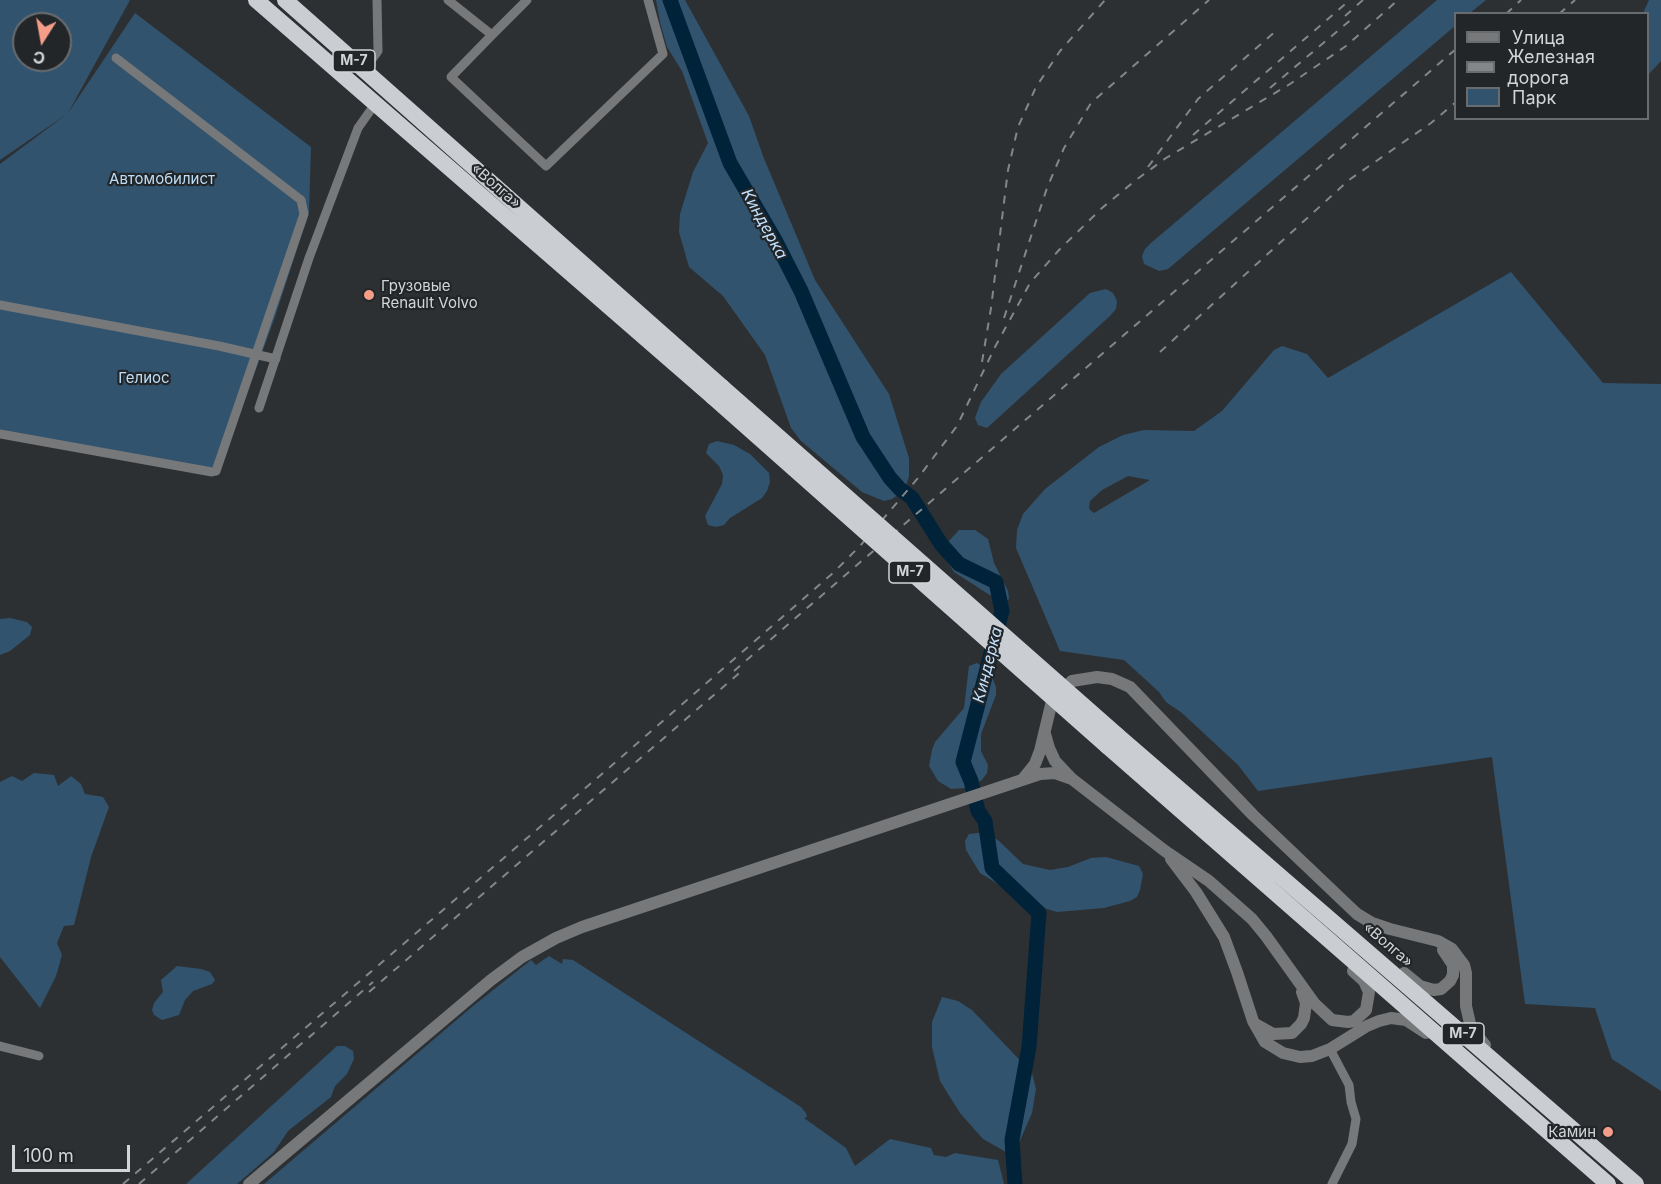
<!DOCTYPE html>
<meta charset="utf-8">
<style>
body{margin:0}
#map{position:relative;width:1661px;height:1184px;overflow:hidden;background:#2d3033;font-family:Inter,sans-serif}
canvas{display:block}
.legend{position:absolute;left:1454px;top:12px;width:195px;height:108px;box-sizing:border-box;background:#232629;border:2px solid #696c6e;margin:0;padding:8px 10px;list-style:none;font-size:18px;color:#d2d4d6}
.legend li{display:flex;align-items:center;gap:12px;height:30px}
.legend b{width:30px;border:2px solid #696c6e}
.north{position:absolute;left:12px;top:12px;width:60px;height:60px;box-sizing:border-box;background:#232629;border:2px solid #696c6e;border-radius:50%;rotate:191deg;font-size:16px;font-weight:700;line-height:24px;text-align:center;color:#d2d4d6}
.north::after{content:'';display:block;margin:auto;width:21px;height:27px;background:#f49e8a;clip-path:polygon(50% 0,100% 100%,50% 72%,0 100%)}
.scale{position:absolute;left:12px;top:1145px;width:118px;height:27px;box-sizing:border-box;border:3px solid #d2d4d6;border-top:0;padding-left:8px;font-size:18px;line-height:21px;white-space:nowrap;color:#d2d4d6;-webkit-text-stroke:4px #232629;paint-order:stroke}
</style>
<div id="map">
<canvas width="1661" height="1184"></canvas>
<ul class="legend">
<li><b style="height:8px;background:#767879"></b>Улица</li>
<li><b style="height:8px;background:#848789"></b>Железная дорога</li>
<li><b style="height:16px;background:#31536e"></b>Парк</li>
</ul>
<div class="north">С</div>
<div class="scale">100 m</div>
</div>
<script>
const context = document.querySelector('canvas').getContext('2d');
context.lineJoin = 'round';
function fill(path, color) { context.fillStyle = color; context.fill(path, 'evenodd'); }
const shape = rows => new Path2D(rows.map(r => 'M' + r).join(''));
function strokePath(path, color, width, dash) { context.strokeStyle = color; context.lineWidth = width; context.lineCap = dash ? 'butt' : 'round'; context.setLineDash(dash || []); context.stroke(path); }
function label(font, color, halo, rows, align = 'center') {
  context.font = font + ' Inter,sans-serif'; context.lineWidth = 4.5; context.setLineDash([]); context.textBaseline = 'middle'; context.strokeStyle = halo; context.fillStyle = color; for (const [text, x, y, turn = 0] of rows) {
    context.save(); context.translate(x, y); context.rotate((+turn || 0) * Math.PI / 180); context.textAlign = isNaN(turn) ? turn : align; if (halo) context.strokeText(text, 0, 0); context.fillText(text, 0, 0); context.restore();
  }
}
fill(shape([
 [0,0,130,0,68,113,135,13,311,147,309,212,275,317,217,476,0,437,0,164,67,114,0,160],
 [24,24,60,24,60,60,24,60],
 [656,0,685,0,749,116,763,156,815,280,889,394,909,458,909,477,904,491,892,499,884,501,862,492,801,441,791,428,765,355,723,296,689,267,679,232,680,214,693,172,708,143,682,71,667,47,660,22],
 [1437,0,1486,0,1470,13,1456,14,1455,26,1168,269,1159,271,1144,264,1142,256,1145,249,1151,243],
 [1649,0,1661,0,1661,61,1648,75,1648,14,1643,13],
 [1511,272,1603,383,1661,384,1661,1091,1612,1059,1595,1008,1525,1004,1492,757,1258,791,1238,765,1182,713,1166,702,1159,692,1124,660,1060,651,1016,548,1017,530,1023,514,1045,489,1099,447,1123,435,1144,430,1194,431,1222,411,1274,350,1282,346,1307,354,1328,378],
 [1128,476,1150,480,1094,513,1089,509,1090,501,1102,490],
 [1106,289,1113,293,1117,301,1116,309,1110,316,987,428,978,425,975,418,981,402,1001,374,1090,293],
 [717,441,734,445,750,454,769,473,770,482,767,491,762,498,730,518,724,525,716,527,708,525,705,516,722,484,723,475,719,466,706,453,709,444],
 [959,530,975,530,988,539,994,563,1008,591,1009,599,1002,603,954,572,945,558,948,542],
 [10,618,27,622,32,627,30,635,10,651,0,655,0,619],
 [977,663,990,672,996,687,996,695,981,734,981,751,988,765,987,773,982,780,967,788,951,789,938,781,929,766,932,750,935,742,964,708,969,666],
 [34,773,54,775,58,786,71,776,81,784,85,794,103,797,109,807,91,857,74,925,64,926,57,943,62,955,56,976,40,1008,0,957,0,782,12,776,22,781],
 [986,832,999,841,1023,864,1050,870,1068,867,1091,858,1106,857,1139,866,1143,874,1140,890,1137,897,1130,901,1104,908,1057,912,1031,904,980,873,966,850,965,841,969,834],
 [549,956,562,964,563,959,573,960,801,1107,806,1113,807,1117,804,1118,846,1148,855,1166,890,1139,931,1148,934,1155,946,1157,955,1153,998,1160,1004,1184,264,1184,473,1006,531,960,536,965],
 [177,966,201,969,210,972,215,980,212,984,193,991,185,1000,179,1015,162,1020,154,1015,152,1010,154,1003,163,992,161,980],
 [942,997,958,1001,972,1010,1032,1073,1036,1089,1032,1113,1015,1152,1006,1152,983,1139,960,1113,940,1081,932,1047,932,1022],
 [337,1046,345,1046,353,1051,354,1059,347,1074,335,1086,331,1097,288,1131,274,1152,237,1184,186,1184]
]), '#31536e');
strokePath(shape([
 [670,0,730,163,775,240,801,291,863,437,890,478,900,489,912,498,941,544,959,564,996,582,1002,611,963,762,971,781,978,811,985,821,992,868,1039,913,1029,1047,1012,1140,1015,1184]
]), '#01233a', 15);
strokePath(shape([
 [448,0,492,35,527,0],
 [492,35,451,77,546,166,663,54,648,0],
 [364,70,378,51,377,0],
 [0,305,219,346,276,359],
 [259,408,309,258,358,128,375,104],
 [0,434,212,472,216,471,304,214,301,200,116,58],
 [0,1046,39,1056],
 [1330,1049,1349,1085,1351,1102,1356,1119,1352,1144,1332,1184]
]), '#767879', 9);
strokePath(shape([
 [1045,734,1049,748,1055,761,1072,779,1165,851,1209,881,1252,919,1266,936,1314,1003,1332,1020,1348,1022,1354,1021,1366,1010,1369,992,1364,981,1353,971],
 [1023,779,1035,764,1040,751,1051,705,1060,692,1072,681,1097,677,1112,679,1130,687,1253,815,1357,914,1372,923,1390,929,1438,941,1452,949,1464,965,1466,973,1466,1006,1471,1028,1485,1045],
 [1171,859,1196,892,1224,937,1237,972,1253,1021,1265,1042,1283,1053,1300,1057,1312,1056,1330,1049,1367,1026,1379,1021,1391,1018,1406,1020,1426,1033],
 [1404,973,1420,986,1434,990,1441,989,1450,981,1453,975,1453,965,1443,950],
 [1257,1025,1273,1034,1292,1033,1301,1024,1304,1018,1306,1003,1302,992],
 [249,1184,491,980,522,957,556,938,582,927,1040,774,1055,773,1072,779]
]), '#767879', 12);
strokePath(shape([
 [256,0,713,397],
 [285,0,722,387],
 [1117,735,1636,1184],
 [1107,746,1608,1184]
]), '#caced2', 16);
strokePath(shape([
 [1506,14,1521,0],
 [1559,14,1575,0],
 [1345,16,1363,0],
 [1270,88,1353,18],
 [1193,135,1350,0],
 [1148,167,1198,99,1277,30],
 [1004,318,1047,188,1064,148,1091,103,1209,0],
 [1160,352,1349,180,1431,123,1456,102],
 [982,362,991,308,1008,170,1018,127,1036,87,1060,51,1105,0],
 [734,671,1456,49],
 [369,992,744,669],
 [123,1184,603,773,834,572,860,546,918,478,957,426,995,347,1030,283,1059,250,1102,208,1136,180,1166,158,1290,84,1346,46,1398,0],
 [139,1184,373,982]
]), '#848789', 2, [8, 8]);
strokePath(shape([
 [722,387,1117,735],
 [713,397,1107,746]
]), '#caced2', 16);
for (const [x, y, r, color] of [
 [369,295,6,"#f49e8a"],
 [1608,1132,6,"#f49e8a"]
]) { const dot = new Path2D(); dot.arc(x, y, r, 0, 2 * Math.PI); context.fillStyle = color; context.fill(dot); strokePath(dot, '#232629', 2); }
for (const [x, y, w] of [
 [354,61,42],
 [910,572,42],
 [1463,1034,42]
]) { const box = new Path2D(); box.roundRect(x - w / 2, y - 11, w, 22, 4.5); context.fillStyle = '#232629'; context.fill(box); strokePath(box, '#d2d4d6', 1.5); }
label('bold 14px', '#d2d4d6', null, [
 ["М-7",354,61],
 ["М-7",910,572],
 ["М-7",1463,1034]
]);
label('15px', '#bddef9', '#232629', [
 ["Автомобилист",162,179],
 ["Гелиос",144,378]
]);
label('15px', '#d2d4d6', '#232629', [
 ["«Волга»",496,186,41],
 ["«Волга»",1388,945,41]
]);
label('15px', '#d2d4d6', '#232629', [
 ["Грузовые",381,286],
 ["Renault Volvo",381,303],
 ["Камин",1596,1132,"right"]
], 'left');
label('italic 16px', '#c1e1fd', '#232629', [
 ["Киндерка",764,224,61],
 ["Киндерка",988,665,-76]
]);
</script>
